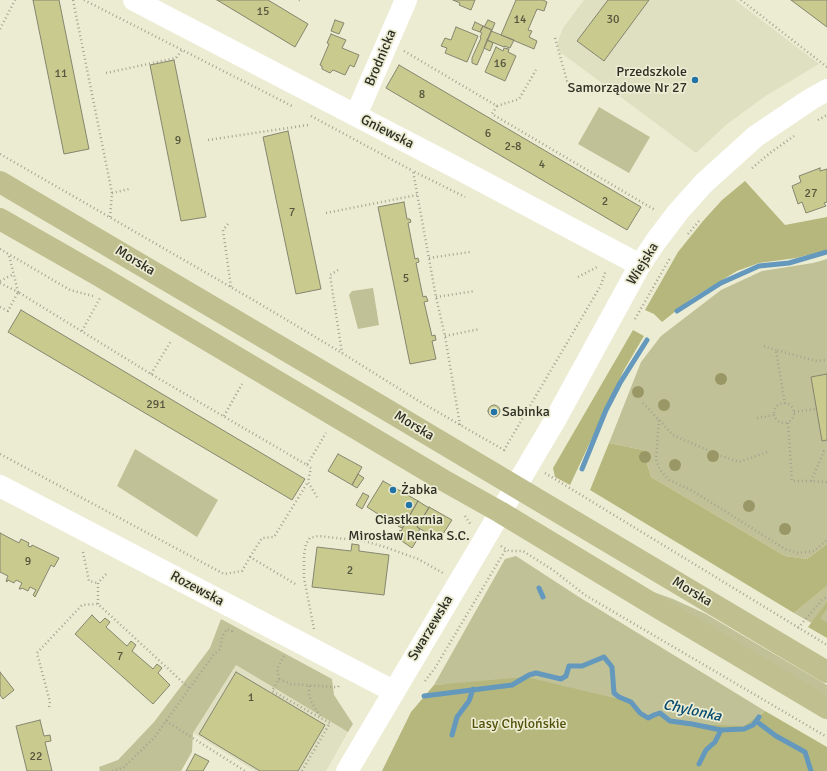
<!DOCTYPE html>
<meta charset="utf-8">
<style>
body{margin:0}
canvas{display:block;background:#ececd3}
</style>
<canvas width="827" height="771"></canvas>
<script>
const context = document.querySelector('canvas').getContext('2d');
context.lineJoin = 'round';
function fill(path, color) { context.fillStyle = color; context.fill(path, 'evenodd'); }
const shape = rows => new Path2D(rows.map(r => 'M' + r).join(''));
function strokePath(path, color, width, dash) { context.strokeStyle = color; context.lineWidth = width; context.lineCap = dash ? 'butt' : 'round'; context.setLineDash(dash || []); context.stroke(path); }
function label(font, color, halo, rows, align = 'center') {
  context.font = font + ' Signika,sans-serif'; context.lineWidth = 3.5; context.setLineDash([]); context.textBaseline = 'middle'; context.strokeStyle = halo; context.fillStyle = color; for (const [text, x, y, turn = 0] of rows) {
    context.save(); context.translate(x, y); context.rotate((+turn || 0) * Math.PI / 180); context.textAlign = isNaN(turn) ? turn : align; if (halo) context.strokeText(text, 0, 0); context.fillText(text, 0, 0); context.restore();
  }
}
fill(shape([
 [584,0,735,0,819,64,764,97,726,125,696,153,560,52,557,44,563,28],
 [236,665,348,732,326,771,255,771,193,733]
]), '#dfe0c1');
fill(shape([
 [599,107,650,137,629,173,578,144],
 [827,259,827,544,807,559,785,556,651,477,643,450,609,443,641,362,661,336,721,290,762,271,813,263],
 [373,288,379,325,358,329,349,295,352,291],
 [135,449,218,500,197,537,117,486],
 [516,556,579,597,765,711,757,716,827,771,448,684,434,685,505,559],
 [827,586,827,632,794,613],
 [642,588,673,599,706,614,827,685,827,697],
 [221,619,332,679,334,695,353,724,348,732,236,665,193,733,192,752,181,771,100,771,99,767,118,760,154,722,210,648]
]), '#c0c196');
fill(shape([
 [745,181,785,225,827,217,827,250,796,258,759,263,737,271,691,299,662,322,654,314,645,310,678,252,703,221,722,200],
 [633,330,644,336,624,370,570,485,555,477,553,468],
 [609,443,643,450,651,477,785,556,807,559,827,544,827,586,794,613,590,490],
 [827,602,827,609,820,618,827,623,827,638,808,627],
 [526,677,631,702,640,713,648,718,654,715,660,713,670,721,692,724,744,726,765,711,827,747,827,771,382,771,411,712,434,685]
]), '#b6b77c');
strokePath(shape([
 [677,311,721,283,759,266,789,263,827,252],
 [582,469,606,410,620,383,647,340],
 [539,588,543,597],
 [424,696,512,685,529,675,536,673,561,679,566,676,569,666,582,666,604,657,612,667,614,693,619,697,631,702,640,713,648,718,654,715,660,713,670,721,692,724,721,730,744,729,753,725,759,717],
 [756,721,776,736,805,752,811,771],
 [452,735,457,717,469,701,473,689],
 [699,764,706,750,715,742,721,730]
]), '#6499bd', 5);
const building = shape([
 [33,0,59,0,89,149,64,154,33,0],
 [217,0,268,0,308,24,295,47,217,0],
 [453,0,475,0,471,10,459,5,460,3,453,0],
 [516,0,543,0,547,2,544,11,537,9,528,30,532,31,529,37,537,41,534,49,501,35,516,0],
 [608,0,649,0,604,61,577,41,608,0],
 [791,0,827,0,827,27,791,0],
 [335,20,344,23,339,34,331,31,335,20],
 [488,20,495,23,492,30,484,27,488,20],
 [475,22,483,26,480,32,472,29,475,22],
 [483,26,492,30,477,65,472,63,472,58,481,38,480,37,482,33,480,32,483,26],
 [456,27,478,36,467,62,445,53,447,48,441,46,445,38,451,40,456,27],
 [491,31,514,40,510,48,504,46,504,47,487,40,491,31],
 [331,34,346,40,342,48,359,55,354,67,350,65,345,75,333,70,330,73,322,69,322,66,320,65,329,44,327,43,331,34],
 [487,40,493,43,490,51,484,48,487,40],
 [496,47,503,51,504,48,509,49,508,52,516,56,505,81,485,72,496,47],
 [174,60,206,217,181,221,150,65,174,60],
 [399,65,641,207,627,230,386,88,399,65],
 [288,131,321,289,296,294,263,137,288,131],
 [820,168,820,171,827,169,827,202,824,203,826,206,806,213,802,202,798,204,792,186,801,182,799,176,820,168],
 [404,202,407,219,410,219,411,222,408,223,415,259,418,258,419,262,416,263,423,297,426,296,428,301,424,302,432,336,435,335,436,340,432,341,436,359,410,364,378,207,404,202],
 [21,310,305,479,292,500,8,332,21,310],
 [827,374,827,440,822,441,811,377,827,374],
 '488 411a6 6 0 1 1 12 0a6 6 0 1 1-12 0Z',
 [338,454,362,467,352,485,328,471,338,454],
 [358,474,364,478,357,488,352,485,358,474],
 [383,481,418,501,402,528,398,526,401,520,394,516,391,520,389,521,383,520,379,516,378,514,367,507,383,481],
 [363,493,369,496,362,509,356,505,363,493],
 [418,501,429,508,417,527,420,529,414,539,417,540,412,548,396,537,400,530,401,531,418,501],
 [429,507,452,520,439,540,417,527,429,507],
 [0,533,19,543,21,539,29,543,28,546,31,547,32,545,59,558,54,567,51,565,35,597,33,595,36,590,30,587,28,591,22,588,21,589,19,589,22,583,16,580,14,583,8,580,7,582,6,581,8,576,0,572,0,533],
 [352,544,359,545,359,551,389,555,384,595,312,587,317,547,351,551,352,544],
 [92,615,100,623,105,618,110,622,106,627,127,646,131,641,136,645,132,651,153,669,157,664,162,668,158,673,170,685,153,704,75,634,92,615],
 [0,672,14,690,3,699,0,695,0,672],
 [236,672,325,725,298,771,260,771,199,734,236,672],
 [40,720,44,736,50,735,51,741,45,742,52,771,27,771,16,726,40,720],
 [195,754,209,761,203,771,186,771,195,754]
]);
fill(building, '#c9ca8e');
strokePath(building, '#85866f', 1);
strokePath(shape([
 [73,0,112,193],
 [84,0,294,107],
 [299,0,301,1,302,0],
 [741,0,827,67],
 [0,29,15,0],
 [555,38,567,81,571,84],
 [404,51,497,106,519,99,536,70],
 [106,73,176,58,182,50],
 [497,106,492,114,655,210],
 [311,116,413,171],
 [818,120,827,115],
 [208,140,308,125],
 [0,154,255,301,342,353,422,403,504,450,601,285,606,270],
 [752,168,770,153,794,136],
 [326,213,417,195],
 [110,217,112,193,129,189],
 [228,224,223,230,231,287],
 [688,234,699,221],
 [0,249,70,290,93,296],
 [429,258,470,252],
 [338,270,330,275,342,353],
 [578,277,599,266],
 [0,281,14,274],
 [0,283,18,292,9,255],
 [436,297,475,291],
 [0,307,8,311,18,292,151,374,307,465,326,433],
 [635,319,670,258],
 [82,331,100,298],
 [445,336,480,329],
 [764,346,776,350],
 [151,374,171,341],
 [643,403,673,435,716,454,739,462,767,452],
 '774 413a10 10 0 1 1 20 0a10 10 0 1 1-20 0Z',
 [785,404,776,350,816,361,827,360],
 [794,412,816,409],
 [224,416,242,384],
 [757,418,775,415],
 [659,420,656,459,660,470,669,480,693,491,785,549,798,553,814,551,827,540],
 [788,423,792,481,811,481,827,482],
 [460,425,445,336,436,297,413,171,465,197],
 [0,454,224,574,242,571,250,557,297,585],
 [307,465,311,468,308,482,317,497],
 [545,473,827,645],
 [811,481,824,451,827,450],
 [465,516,471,525],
 [501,546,509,551,523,551,553,570,585,595,827,737],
 [83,552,89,581,98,583],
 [250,557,262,538,274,537,308,482],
 [98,604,98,583,107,573],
 [798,628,822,600,827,597],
 [314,629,304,578,304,555,306,544,310,538,318,536,364,541,385,547,418,559,443,573],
 [279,679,277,669,284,656],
 [425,681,435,668,506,549],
 [309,686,309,694,311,701,321,718],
 [49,707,50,702,37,653,82,605,98,604,189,688],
 [166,721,245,771],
 [112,771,123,768,154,738,214,654,220,649,222,637,227,629,232,631,233,628],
 [302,771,330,723,272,691,279,679,291,684,335,687,338,687,340,684]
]), '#a4a491', 2.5, [1, 3]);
strokePath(shape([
 [134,0,457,168,640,265],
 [356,115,406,0],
 [0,486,393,691],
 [347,771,554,422,640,265,656,241,678,212,704,183,756,136,811,99,827,90]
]), '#fff', 22);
strokePath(shape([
 [0,182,382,407,827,672],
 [0,219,98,275,443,480,500,512,659,608,827,708]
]), '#c0bf8f', 22);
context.fillStyle = '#989765';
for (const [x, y] of [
 [721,379],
 [638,392],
 [664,405],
 [713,456],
 [645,457],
 [675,465],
 [749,506],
 [785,529]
]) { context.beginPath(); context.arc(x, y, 6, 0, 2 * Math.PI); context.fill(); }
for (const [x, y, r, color] of [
 [695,80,4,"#2174a5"],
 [494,412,4,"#2174a5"],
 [393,490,4,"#2174a5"],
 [409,505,4,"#2174a5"]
]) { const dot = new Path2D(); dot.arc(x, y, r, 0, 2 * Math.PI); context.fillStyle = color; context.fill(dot); strokePath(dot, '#ececd3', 1.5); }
label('12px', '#54553e', null, [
 ["15",263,12],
 ["14",520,20],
 ["30",613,20],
 ["16",500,64],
 ["11",61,74],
 ["8",422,95],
 ["6",488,134],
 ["9",178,141],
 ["2-8",513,147],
 ["4",542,165],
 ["27",811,194],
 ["2",605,202],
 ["7",292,213],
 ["5",406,279],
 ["291",156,405],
 ["9",28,562],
 ["2",350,571],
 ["7",120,657],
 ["1",251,698],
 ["22",36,757]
]);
label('14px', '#2d2e24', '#ececd3', [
 ["Brodnicka",381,58,-67],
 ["Gniewska",387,132,27],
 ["Morska",135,261,31],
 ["Wiejska",643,264,-58],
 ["Morska",414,426,31],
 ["Rozewska",197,589,28],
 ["Morska",692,592,31],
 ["Swarzewska",431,628,-59]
]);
label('14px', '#2d2e24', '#ececd3', [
 ["Przedszkole",687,72,"right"],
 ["Samorządowe Nr 27",687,88,"right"],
 ["Sabinka",502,412],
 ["Żabka",401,490],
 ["Ciastkarnia",409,520,"center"],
 ["Mirosław Renka S.C.",409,536,"center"]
], 'left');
label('14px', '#53520b', '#ececd3', [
 ["Lasy Chylońskie",519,724]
]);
label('italic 15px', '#064b6f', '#ececd3', [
 ["Chylonka",692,711,12]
]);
</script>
